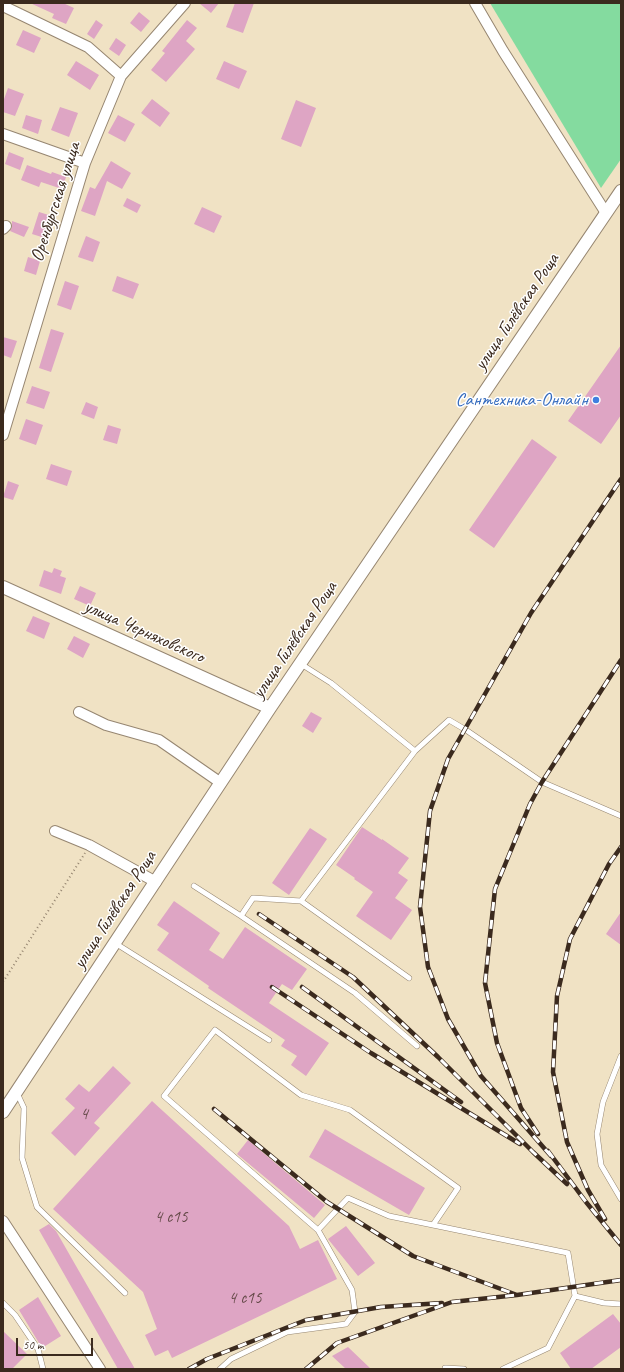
<!DOCTYPE html>
<meta charset="utf-8">
<style>
body{margin:0}
#map{position:relative;width:624px;height:1372px;overflow:hidden;background:#f0e2c4;font-family:Caveat,sans-serif}
canvas{display:block}
.frame{position:absolute;inset:0;border:4px solid #3b2a1e;pointer-events:none}
.scale{position:absolute;left:16px;top:1338px;width:77px;height:18px;box-sizing:border-box;border:2px solid #3b2a1e;border-top:0;padding-left:5px;font-size:12px;line-height:14px;white-space:nowrap;color:#3b2a1e;-webkit-text-stroke:3px #fff;paint-order:stroke}
</style>
<div id="map">
<canvas width="624" height="1372"></canvas>
<div class="frame"></div>
<div class="scale">50 m</div>
</div>
<script>
const context = document.querySelector('canvas').getContext('2d');
context.lineJoin = 'round';
function fill(path, color) { context.fillStyle = color; context.fill(path, 'evenodd'); }
const shape = rows => new Path2D(rows.map(r => 'M' + r).join(''));
function strokePath(path, color, width, dash) { context.strokeStyle = color; context.lineWidth = width; context.lineCap = dash ? 'butt' : 'round'; context.setLineDash(dash || []); context.stroke(path); }
function label(font, color, halo, rows, align = 'center') {
  context.font = font + ' Caveat,sans-serif'; context.lineWidth = 3; context.setLineDash([]); context.textBaseline = 'middle'; context.strokeStyle = halo; context.fillStyle = color; for (const [text, x, y, turn = 0] of rows) {
    context.save(); context.translate(x, y); context.rotate((+turn || 0) * Math.PI / 180); context.textAlign = isNaN(turn) ? turn : align; if (halo) context.strokeText(text, 0, 0); context.fillText(text, 0, 0); context.restore();
  }
}
fill(shape([
 [490,3,621,3,621,159,601,188]
]), '#84db9f');
fill(shape([
 [30,3,63,3,74,8,66,24,52,18,54,14],
 [199,3,219,3,211,13],
 [235,3,254,3,243,33,226,27],
 [139,12,150,21,141,32,130,23],
 [96,20,103,25,94,39,87,34],
 [187,20,197,28,186,41,195,49,166,82,151,70,165,53,162,51],
 [23,30,41,38,34,53,16,45],
 [116,38,126,45,119,56,109,49],
 [76,61,99,75,90,90,67,75],
 [224,61,247,71,239,89,216,79],
 [8,88,24,94,15,116,3,112,3,102],
 [152,99,170,113,160,127,141,113],
 [296,100,316,108,301,147,281,139],
 [60,107,78,113,69,137,51,130],
 [26,115,42,120,38,134,22,128],
 [118,115,135,124,125,142,108,133],
 [9,152,24,158,20,170,5,164],
 [111,161,131,173,122,189,107,181,95,216,81,211,90,187,95,189],
 [27,165,51,174,52,172,66,177,62,189,41,182,39,187,21,180],
 [127,198,141,205,137,213,123,206],
 [202,207,222,216,214,233,194,224],
 [39,212,55,217,48,239,32,234],
 [12,221,29,227,24,237,10,231,12,227],
 [86,236,100,242,93,262,78,257],
 [28,257,40,261,36,275,24,271],
 [117,276,139,284,133,299,112,291],
 [65,281,79,286,71,310,57,305],
 [51,329,64,333,51,372,39,368],
 [3,337,17,341,11,358,3,355],
 [621,345,621,415,601,444,568,421],
 [32,386,50,392,44,409,26,403],
 [86,402,98,407,94,419,81,414],
 [26,419,43,425,36,445,19,439],
 [108,425,121,429,117,444,103,440],
 [532,439,557,457,494,548,469,530],
 [51,464,72,471,67,486,46,479],
 [8,481,19,485,13,500,3,497],
 [54,568,62,571,60,576,66,578,61,594,39,586,44,570,52,573],
 [80,586,96,593,90,606,74,599],
 [33,616,50,623,44,639,26,631],
 [74,636,90,644,83,658,67,649],
 [311,712,322,718,313,733,302,726],
 [362,827,382,840,382,839,409,858,398,873,408,880,395,898,412,910,391,940,356,916,373,892,354,879,355,878,336,865],
 [310,828,327,839,289,895,272,883],
 [174,901,220,933,209,950,223,959,245,927,307,969,292,990,282,984,269,1003,329,1043,306,1076,291,1065,297,1056,281,1046,285,1040,208,988,209,986,157,950,169,933,157,925],
 [621,912,621,945,606,934],
 [113,1066,131,1083,94,1123,100,1128,75,1156,51,1133,75,1108,65,1099,79,1084,89,1092],
 [152,1101,289,1226,300,1249,318,1240,337,1279,172,1358,168,1350,155,1356,145,1335,157,1329,143,1292,53,1209],
 [325,1129,425,1188,409,1215,309,1157],
 [248,1140,325,1205,314,1218,237,1154],
 [49,1224,56,1231,135,1369,118,1369,39,1230],
 [346,1226,375,1263,358,1276,328,1239],
 [38,1297,61,1336,42,1348,19,1310],
 [613,1314,621,1324,621,1347,591,1369,571,1369,560,1353],
 [3,1331,27,1354,12,1369,3,1369],
 [348,1347,371,1369,346,1369,332,1356]
]), '#dea5c4');
const service = shape([
 [301,664,331,683,415,751,449,720,466,730,542,782,621,816],
 [194,886,241,916],
 [301,901,253,898,241,916,355,993,417,1046],
 [115,943,269,1040],
 [409,978,301,901,415,751],
 [621,1056,603,1102,597,1134,601,1165,621,1199],
 [17,1093,24,1108,22,1158,37,1207,125,1293],
 [433,1225,458,1188,350,1110,301,1095,215,1030,164,1096,318,1230,348,1198,389,1216,433,1225,568,1253,575,1296,548,1348,503,1369],
 [575,1296,604,1303,621,1304],
 [3,1303,15,1315,38,1349,43,1369],
 [445,1368,464,1369],
 [220,1369,231,1359,287,1332,346,1324,355,1312,352,1290,318,1230]
]);
const minor = shape([
 [475,3,503,51,606,213],
 [3,6,88,47,121,76],
 [3,134,85,163],
 [3,229,6,226],
 [3,435,85,163,121,76,185,3],
 [79,712,106,725,159,740,221,783],
 [55,831,89,845,156,882],
 [3,1221,100,1369]
]);
const tertiary = shape([
 [3,587,270,708],
 [3,1112,270,708,621,191]
]);
strokePath(service, '#968671', 6);
strokePath(minor, '#968671', 12);
strokePath(tertiary, '#968671', 14);
strokePath(shape([
 [3,982,85,853]
]), '#968671', 2, [1, 3]);
strokePath(service, '#fff', 5);
strokePath(minor, '#fff', 10);
strokePath(tertiary, '#fff', 12);
const rail = shape([
 [259,914,353,977,438,1057,533,1152,567,1184],
 [272,987,371,1053,520,1144],
 [302,987,461,1102],
 [214,1109,327,1202,413,1256,517,1295],
 [538,1134,521,1108,497,1043,485,983,495,889,530,804,542,782,621,660],
 [548,1151,586,1202,621,1245],
 [551,1156,481,1076,448,1019,428,967,420,907,430,811,448,759,531,613,621,479],
 [605,1219,588,1190,567,1142,553,1072,557,996,570,939,609,864,621,847],
 [189,1369,207,1359,306,1320,381,1307,442,1303],
 [306,1369,337,1343,452,1302,517,1295,621,1280]
]);
strokePath(rail, '#3b2a1e', 4.5);
strokePath(rail, '#fff', 3, [9]);
for (const [x, y, r, color] of [
 [596,400,4,"#3f7fe0"]
]) { const dot = new Path2D(); dot.arc(x, y, r, 0, 2 * Math.PI); context.fillStyle = color; context.fill(dot); strokePath(dot, '#fff', 1.5); }
label('17px', '#644948', null, [
 ["4",84,1115],
 ["4 с15",171,1218],
 ["4 с15",245,1299]
]);
label('19px', '#3b2a1e', '#fff', [
 ["Оренбургская улица",56,202,-72],
 ["улица Гилёвская Роща",517,312,-56],
 ["улица Черняховского",144,632,24],
 ["улица Гилёвская Роща",295,640,-56],
 ["улица Гилёвская Роща",115,910,-57]
]);
label('19px', '#366cbe', '#fff', [
 ["Сантехника-Онлайн",588,400]
], 'right');
</script>
